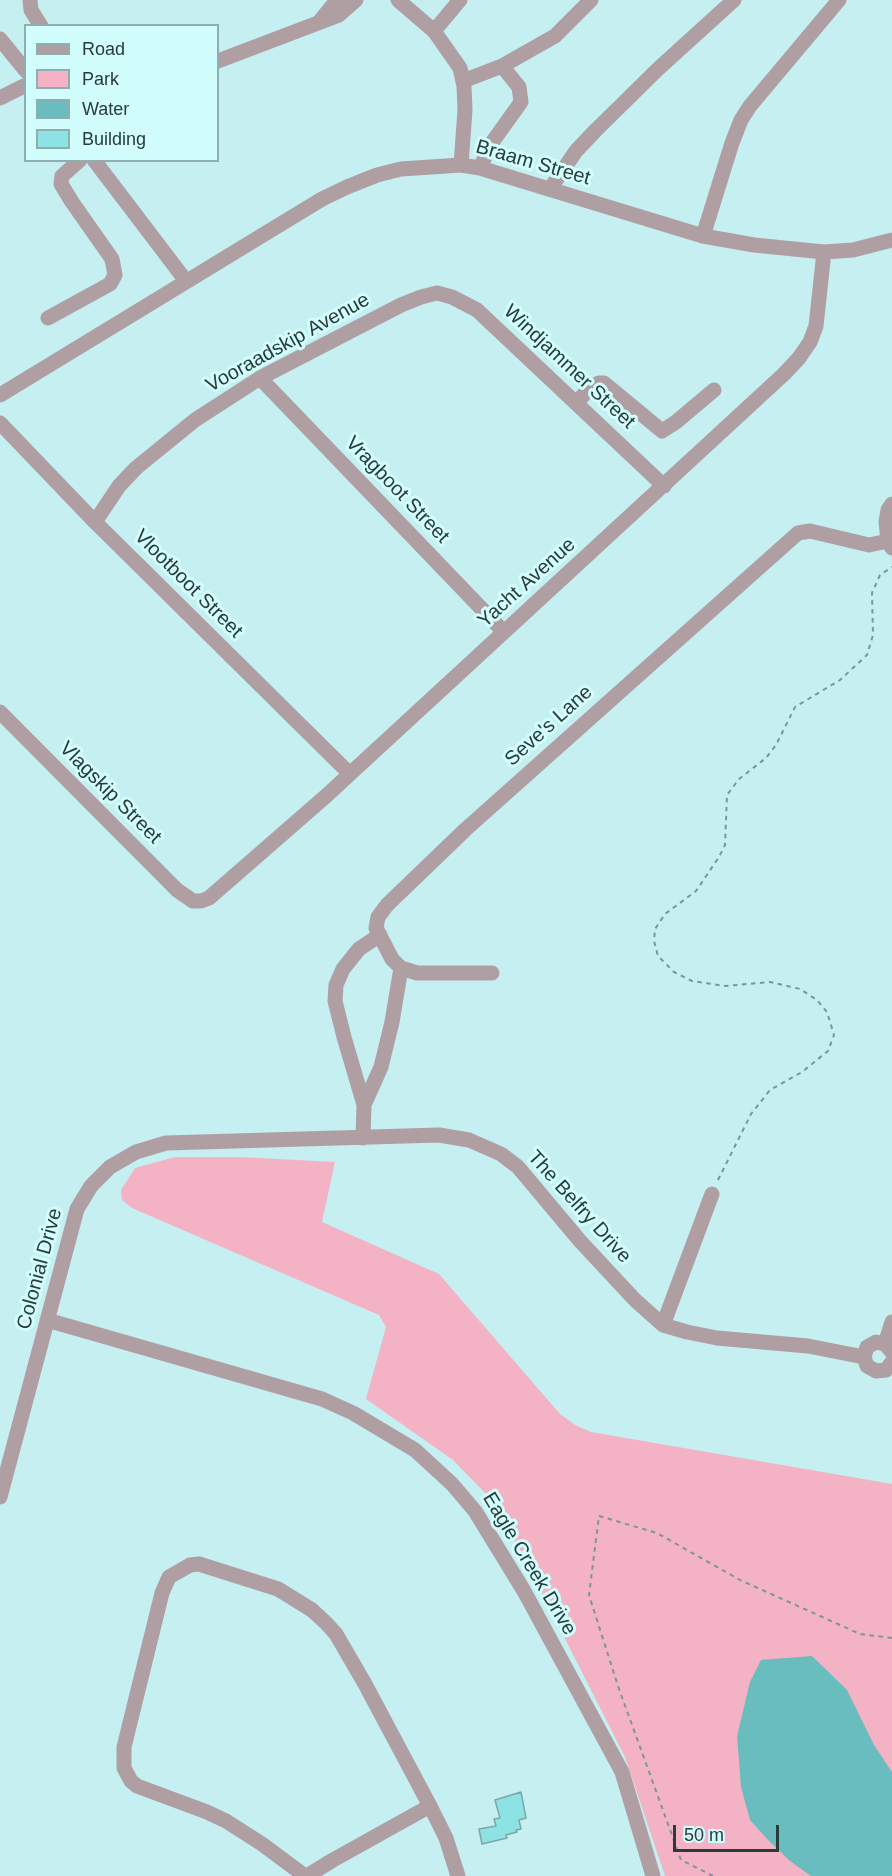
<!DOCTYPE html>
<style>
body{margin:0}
#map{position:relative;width:892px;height:1876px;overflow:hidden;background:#c5eff0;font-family:Helvetica,sans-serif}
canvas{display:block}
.legend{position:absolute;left:24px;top:24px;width:195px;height:138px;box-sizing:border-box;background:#d2fdfd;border:2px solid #8fafaf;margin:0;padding:8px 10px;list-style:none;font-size:18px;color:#2a3b3b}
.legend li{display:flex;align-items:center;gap:12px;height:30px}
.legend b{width:30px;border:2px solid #8fafaf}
.scale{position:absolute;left:673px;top:1825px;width:106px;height:27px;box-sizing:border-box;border:3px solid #2a3b3b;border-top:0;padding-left:8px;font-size:18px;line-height:21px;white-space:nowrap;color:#2a3b3b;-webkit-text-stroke:4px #d2fdfd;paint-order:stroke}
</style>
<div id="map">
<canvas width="892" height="1876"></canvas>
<ul class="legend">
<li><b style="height:8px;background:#af9fa3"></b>Road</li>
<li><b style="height:16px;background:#f4b2c5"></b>Park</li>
<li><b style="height:16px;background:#69bdbf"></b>Water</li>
<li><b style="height:16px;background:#8de2e4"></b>Building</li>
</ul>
<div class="scale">50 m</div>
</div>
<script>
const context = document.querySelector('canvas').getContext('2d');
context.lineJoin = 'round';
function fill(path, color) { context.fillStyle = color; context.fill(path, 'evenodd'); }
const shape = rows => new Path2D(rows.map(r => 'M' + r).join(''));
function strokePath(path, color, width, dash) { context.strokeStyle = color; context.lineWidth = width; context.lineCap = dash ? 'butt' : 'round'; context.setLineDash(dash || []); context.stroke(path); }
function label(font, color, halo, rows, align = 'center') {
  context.font = font + ' Helvetica,sans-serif'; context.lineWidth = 6; context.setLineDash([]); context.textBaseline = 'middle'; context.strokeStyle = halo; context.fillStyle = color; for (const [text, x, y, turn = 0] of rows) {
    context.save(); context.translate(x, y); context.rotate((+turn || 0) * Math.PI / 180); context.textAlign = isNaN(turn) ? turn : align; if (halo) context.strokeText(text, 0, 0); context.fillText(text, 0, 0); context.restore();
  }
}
fill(shape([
 [175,1157,239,1157,335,1162,322,1222,439,1274,560,1414,575,1425,591,1432,892,1484,892,1876,665,1876,625,1757,519,1548,486,1494,453,1460,366,1399,386,1327,379,1315,132,1208,122,1200,121,1190,135,1168]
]), '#f4b2c5');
fill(shape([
 [812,1656,847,1690,874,1745,892,1772,892,1876,811,1876,790,1861,768,1840,750,1820,741,1787,737,1736,750,1682,761,1660]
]), '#69bdbf');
const building = shape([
 [521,1792,526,1818,519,1820,521,1829,516,1830,517,1832,506,1835,507,1838,482,1844,479,1829,496,1826,494,1819,500,1818,495,1800,521,1792]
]);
fill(building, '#8de2e4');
strokePath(building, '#7ea6a6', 1.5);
strokePath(shape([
 [718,1180,751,1114,770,1090,802,1072,828,1051,834,1035,827,1012,817,1000,800,989,770,982,725,986,692,981,674,972,658,956,654,941,655,929,665,914,696,891,719,857,725,845,727,795,739,779,766,758,776,745,795,707,840,680,867,655,873,635,872,593,880,575,892,567],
 [713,1876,681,1860,619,1689,589,1595,599,1516,657,1533,740,1580,860,1634,892,1638]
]), '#799798', 2, [4.5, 4.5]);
strokePath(shape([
 [30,0,31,10,41,26],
 [398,0,434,31,460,68,464,86,465,110,461,165],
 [320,21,337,0],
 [434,31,460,0],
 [0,39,26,71],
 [218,61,339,15,356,0],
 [463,81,502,66,555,36,591,0],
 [0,98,26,85],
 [94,160,186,281],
 [480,168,491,144,521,102,519,87,502,66],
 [550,189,576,151,596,130,658,69,734,0],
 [703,236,732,143,741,120,750,106,839,0],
 [48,318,110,284,115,275,112,259,72,202,61,184,62,176,80,160],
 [260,378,504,632],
 [0,395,322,199,347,187,377,175,401,169,461,165,480,168,703,236,754,245,824,252,853,250,892,240],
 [576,403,591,387,599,383,604,383,662,431,676,422,714,390],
 [0,423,95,522,349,773],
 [892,504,888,510,886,522,888,541,892,548],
 [95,522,119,486,136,468,195,420,260,378,401,305,421,297,437,293,452,297,477,310,664,486],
 [0,712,177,890,193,901,201,901,209,898,326,796,784,374,799,358,810,342,816,326,824,252],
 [492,973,417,973,401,968,392,959,376,928,378,917,387,905,466,829,798,533,810,531,869,545,888,541],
 [364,1105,381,1067,392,1022,401,968],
 [363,1138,364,1105,344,1037,335,1001,336,985,343,969,359,949,380,935],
 [47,1320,322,1399,353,1413,415,1450,452,1484,475,1511,524,1591,622,1772,653,1876],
 [663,1325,712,1194],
 [885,1344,892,1322],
 [892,1352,885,1344,876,1342,867,1347,864,1357,867,1366,876,1371,886,1370,892,1362],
 [0,1497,77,1209,91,1186,110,1167,136,1152,166,1143,439,1135,469,1140,501,1154,518,1167,580,1241,635,1300,663,1325,687,1332,717,1338,808,1346,864,1357],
 [305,1876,262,1844,226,1821,207,1812,137,1786,131,1781,124,1768,124,1747,162,1593,169,1577,190,1565,199,1564,278,1589,312,1610,326,1623,336,1634,365,1684,430,1806,446,1838,458,1876],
 [307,1876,333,1860,430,1806]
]), '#af9fa3', 15);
label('20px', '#2a3b3b', '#d2fdfd', [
 ["Braam Street",533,163,16],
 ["Vooraadskip Avenue",288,343,-29],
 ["Windjammer Street",569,367,43],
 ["Vragboot Street",397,490,46],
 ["Yacht Avenue",527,583,-42],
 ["Vlootboot Street",188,584,45],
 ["Seve's Lane",549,726,-42],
 ["Vlagskip Street",110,793,45],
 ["The Belfry Drive",579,1207,48],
 ["Colonial Drive",40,1269,-75],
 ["Eagle Creek Drive",529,1564,59]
]);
</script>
